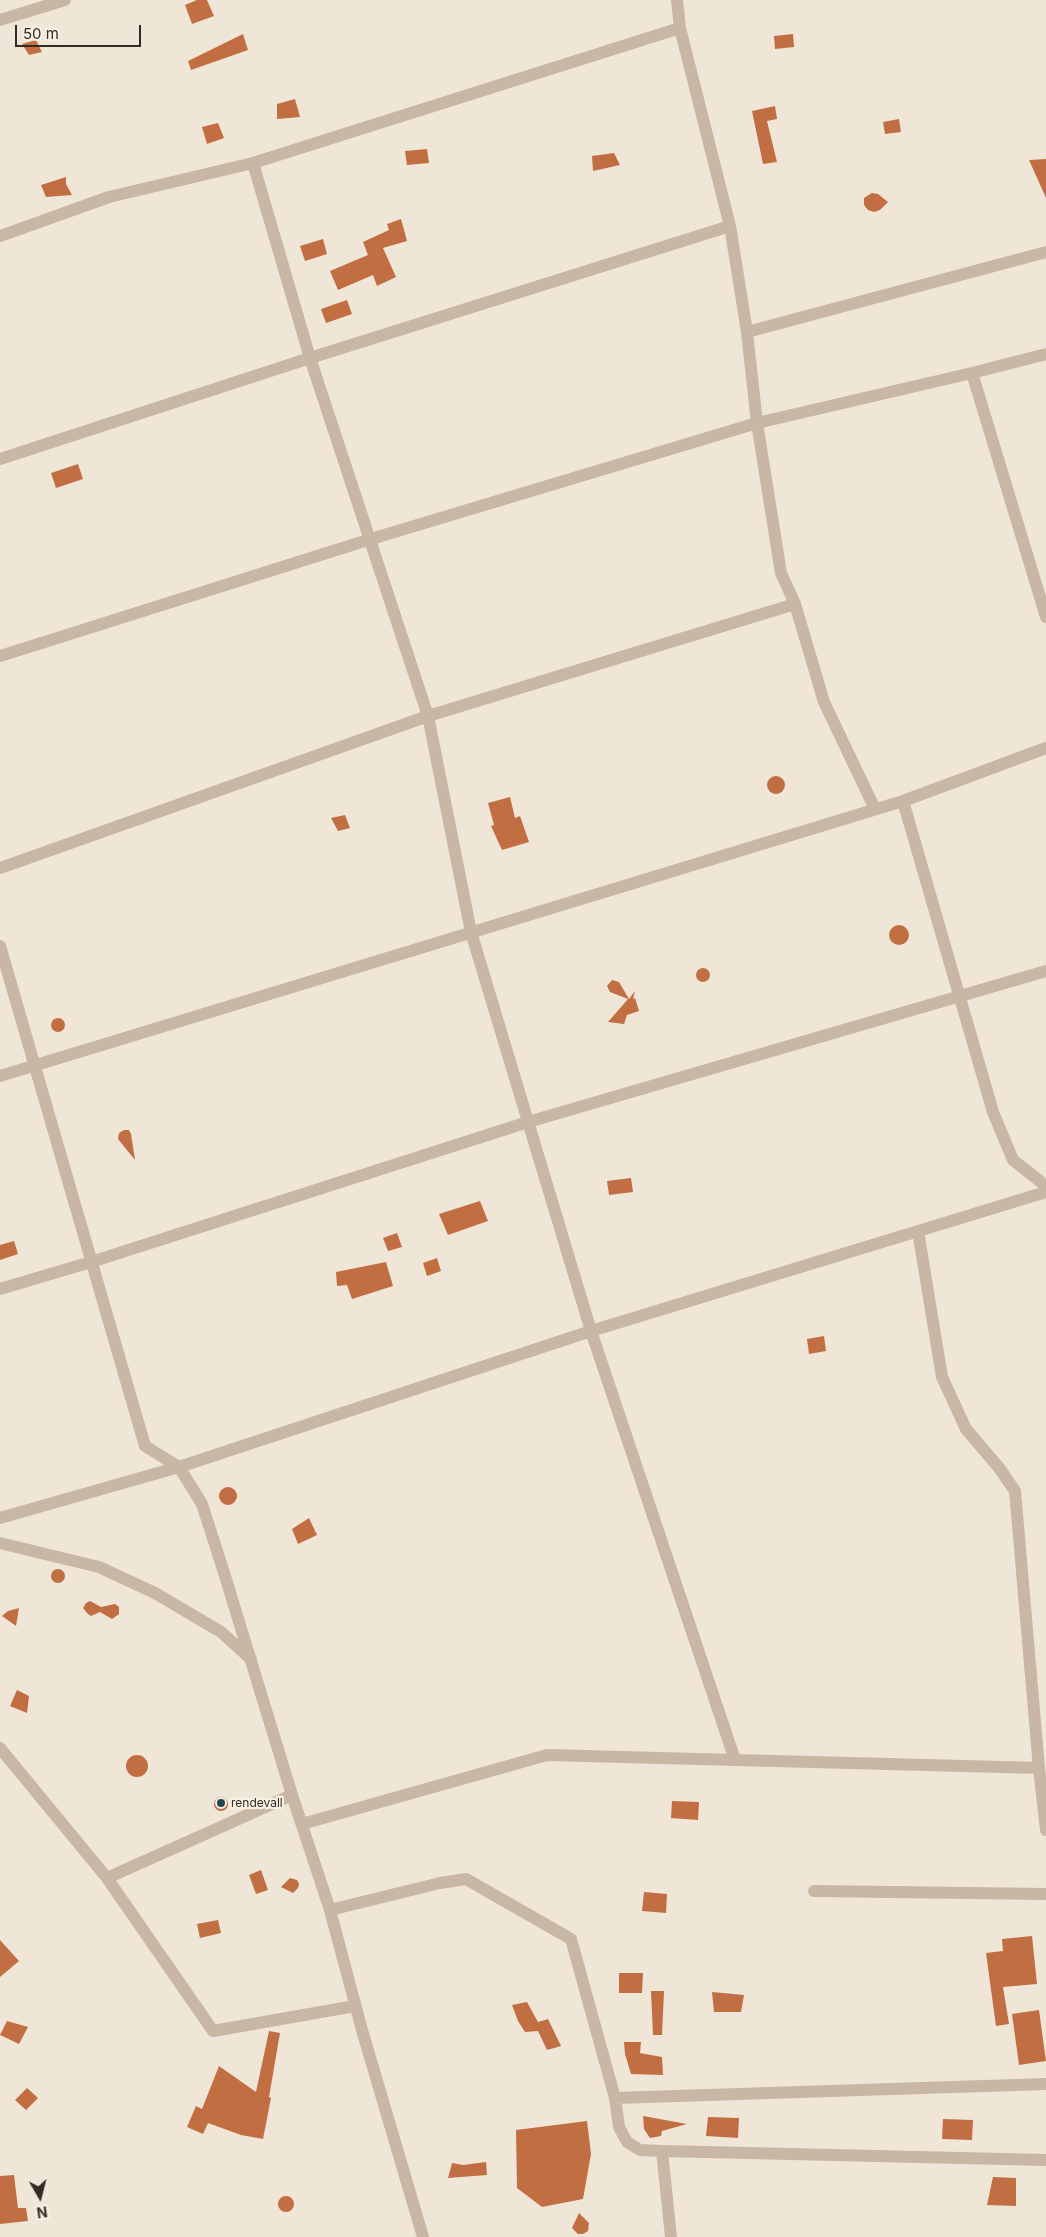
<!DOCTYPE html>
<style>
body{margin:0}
#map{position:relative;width:1046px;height:2237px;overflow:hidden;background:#f0e6d7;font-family:Inter,sans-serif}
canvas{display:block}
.north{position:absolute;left:15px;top:2172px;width:50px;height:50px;-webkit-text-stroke:4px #f8f0e3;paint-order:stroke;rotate:172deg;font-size:14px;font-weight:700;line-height:20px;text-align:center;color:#322b25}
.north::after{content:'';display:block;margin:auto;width:18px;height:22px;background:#322b25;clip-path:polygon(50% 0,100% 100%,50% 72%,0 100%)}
.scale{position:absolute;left:15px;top:25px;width:126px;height:22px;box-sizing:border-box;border:2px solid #322b25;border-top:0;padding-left:6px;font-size:15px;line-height:18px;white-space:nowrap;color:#322b25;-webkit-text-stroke:4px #f8f0e3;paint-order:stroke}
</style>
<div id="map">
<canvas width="1046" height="2237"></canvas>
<div class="north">N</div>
<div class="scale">50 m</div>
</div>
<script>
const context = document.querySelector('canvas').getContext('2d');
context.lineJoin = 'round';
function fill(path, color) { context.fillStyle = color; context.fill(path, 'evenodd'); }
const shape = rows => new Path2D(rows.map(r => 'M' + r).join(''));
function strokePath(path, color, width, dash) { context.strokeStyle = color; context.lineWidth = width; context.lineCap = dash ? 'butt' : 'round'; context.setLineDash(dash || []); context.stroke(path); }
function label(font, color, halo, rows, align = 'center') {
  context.font = font + ' Inter,sans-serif'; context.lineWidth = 4.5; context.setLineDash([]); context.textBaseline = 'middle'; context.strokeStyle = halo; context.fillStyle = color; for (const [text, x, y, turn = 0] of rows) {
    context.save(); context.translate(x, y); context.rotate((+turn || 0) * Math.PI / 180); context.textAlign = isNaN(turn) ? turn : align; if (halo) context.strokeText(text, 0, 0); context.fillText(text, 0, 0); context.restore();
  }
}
fill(shape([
 [197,0,207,0,214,16,192,24,185,5],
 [243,34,248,50,191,70,188,61],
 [793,34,794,47,775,49,774,36],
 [36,40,42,52,29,55,22,44],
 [295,99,300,117,277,119,277,104],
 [775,106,777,119,767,121,777,162,763,164,752,111],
 [899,119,901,132,885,134,883,122],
 [218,123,224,138,207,144,202,127],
 [427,149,429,163,407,165,405,151],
 [614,153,620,165,593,171,592,156],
 [1046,159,1046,198,1029,160],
 [66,177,66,184,72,195,46,197,41,185],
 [872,193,878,194,888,202,880,210,874,212,868,210,864,205,864,198],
 [401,219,407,241,383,248,396,277,377,286,373,275,338,290,330,271,368,255,363,242,389,230,387,224],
 [323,239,327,254,305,261,300,246],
 [347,300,352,314,326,323,321,309],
 [78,464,83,479,56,488,51,473],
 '767 785a9 9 0 1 1 18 0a9 9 0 1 1-18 0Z',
 [510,797,515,818,520,816,529,842,502,850,491,826,494,825,488,803],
 [345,815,350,828,338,831,331,818],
 '889 935a10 10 0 1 1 20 0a10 10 0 1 1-20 0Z',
 '696 975a7 7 0 1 1 14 0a7 7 0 1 1-14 0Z',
 [612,980,619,982,629,999,635,991,633,999,635,998,639,1011,627,1015,624,1024,608,1022,628,999,610,992,607,986],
 '51 1025a7 7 0 1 1 14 0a7 7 0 1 1-14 0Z',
 [124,1130,129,1130,131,1134,135,1160,118,1139,119,1133],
 [631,1178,633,1192,609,1195,607,1181],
 [480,1201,488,1221,448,1235,439,1214],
 [397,1233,402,1247,388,1251,383,1238],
 [14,1241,18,1254,0,1260,0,1245],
 [437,1258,441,1271,427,1276,423,1263],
 [386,1262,393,1286,352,1299,347,1285,337,1286,336,1272],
 [824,1336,826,1351,809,1354,807,1339],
 '219 1496a9 9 0 1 1 18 0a9 9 0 1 1-18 0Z',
 [309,1518,317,1535,298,1544,292,1529],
 '51 1576a7 7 0 1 1 14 0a7 7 0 1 1-14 0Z',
 [90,1601,101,1607,115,1604,119,1607,119,1614,112,1619,100,1612,91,1616,88,1614,83,1608,86,1603],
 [19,1608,16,1626,2,1616,8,1611],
 [17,1690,29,1696,27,1713,10,1706],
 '126 1766a11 11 0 1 1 22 0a11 11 0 1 1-22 0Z',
 '214 1804a7 7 0 1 1 14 0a7 7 0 1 1-14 0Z',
 [672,1801,699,1802,698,1820,671,1818],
 [261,1870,268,1890,256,1894,249,1875],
 [290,1878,297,1880,299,1884,298,1888,293,1893,281,1887],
 [644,1892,667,1894,666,1913,642,1911],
 [218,1920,221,1933,200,1938,197,1924],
 [1032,1936,1037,1984,1003,1987,1009,2024,996,2026,986,1953,1003,1951,1002,1939],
 [0,1940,19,1961,0,1977],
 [619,1973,643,1973,642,1993,619,1993],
 [651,1991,664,1991,662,2035,653,2035],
 [712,1992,744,1995,741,2012,714,2012],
 [527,2002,538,2022,548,2019,561,2046,547,2050,538,2031,525,2032,518,2021,512,2005],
 [1039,2010,1046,2061,1019,2065,1012,2014],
 [7,2021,28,2027,19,2044,0,2035],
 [269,2031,280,2033,269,2097,271,2098,263,2139,241,2135,208,2123,203,2134,187,2127,196,2106,202,2109,219,2066,256,2092],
 [624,2042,641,2042,640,2053,662,2057,663,2075,631,2074,625,2054],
 [27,2088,38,2098,26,2110,15,2100],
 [643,2116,687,2124,662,2131,661,2136,650,2138,644,2129],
 [708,2117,739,2118,738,2138,706,2136],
 [943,2119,973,2120,972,2140,942,2139],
 [587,2121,591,2154,583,2199,542,2207,517,2188,516,2130],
 [486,2162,487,2175,448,2178,452,2163,463,2165],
 [14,2175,18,2208,26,2208,28,2221,0,2224,0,2176],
 [993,2177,1016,2178,1016,2206,987,2205],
 '278 2204a8 8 0 1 1 16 0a8 8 0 1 1-16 0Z',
 [579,2213,589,2223,588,2231,583,2234,578,2234,572,2228]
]), '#c26e43');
strokePath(shape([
 [677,0,680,28,730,226,747,332,757,423,781,573,795,604,824,702,875,809],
 [0,20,65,0],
 [253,163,310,358,428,716,471,932,591,1331,735,1760],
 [0,236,109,197,253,163,680,28],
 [747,332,1046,252],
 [972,373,1046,617],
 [0,459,310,358,730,226],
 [0,656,371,539,757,423,972,373,1046,354],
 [903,801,993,1112,1013,1160,1046,1186],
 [0,868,428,716,795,604],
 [0,946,145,1446,179,1467,202,1504,225,1576,292,1795,330,1910,362,2030,423,2237],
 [0,1076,903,801,1046,748],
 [0,1289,91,1262,528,1122,1046,971],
 [0,1518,179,1467,591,1331,1046,1192],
 [0,1543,99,1567,155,1593,221,1632,251,1659],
 [0,1748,107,1878,213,2031,355,2006],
 [1039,1768,1046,1830],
 [302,1824,547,1755,1039,1768,1015,1491,1000,1469,966,1429,942,1377,918,1231],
 [107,1878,292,1795],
 [814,1891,1046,1894],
 [330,1910,440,1883,466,1879,571,1939,615,2098,1046,2084],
 [615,2098,619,2127,627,2142,640,2150,662,2151],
 [671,2237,662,2151,1046,2160]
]), '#c7b7a4', 12);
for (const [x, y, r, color] of [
 [221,1803,5,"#1d4952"]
]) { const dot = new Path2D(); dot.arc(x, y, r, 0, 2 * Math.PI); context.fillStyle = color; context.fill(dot); strokePath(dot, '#f8f0e3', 2); }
label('12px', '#322b25', '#f8f0e3', [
 ["rendevall",231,1803]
], 'left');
</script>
